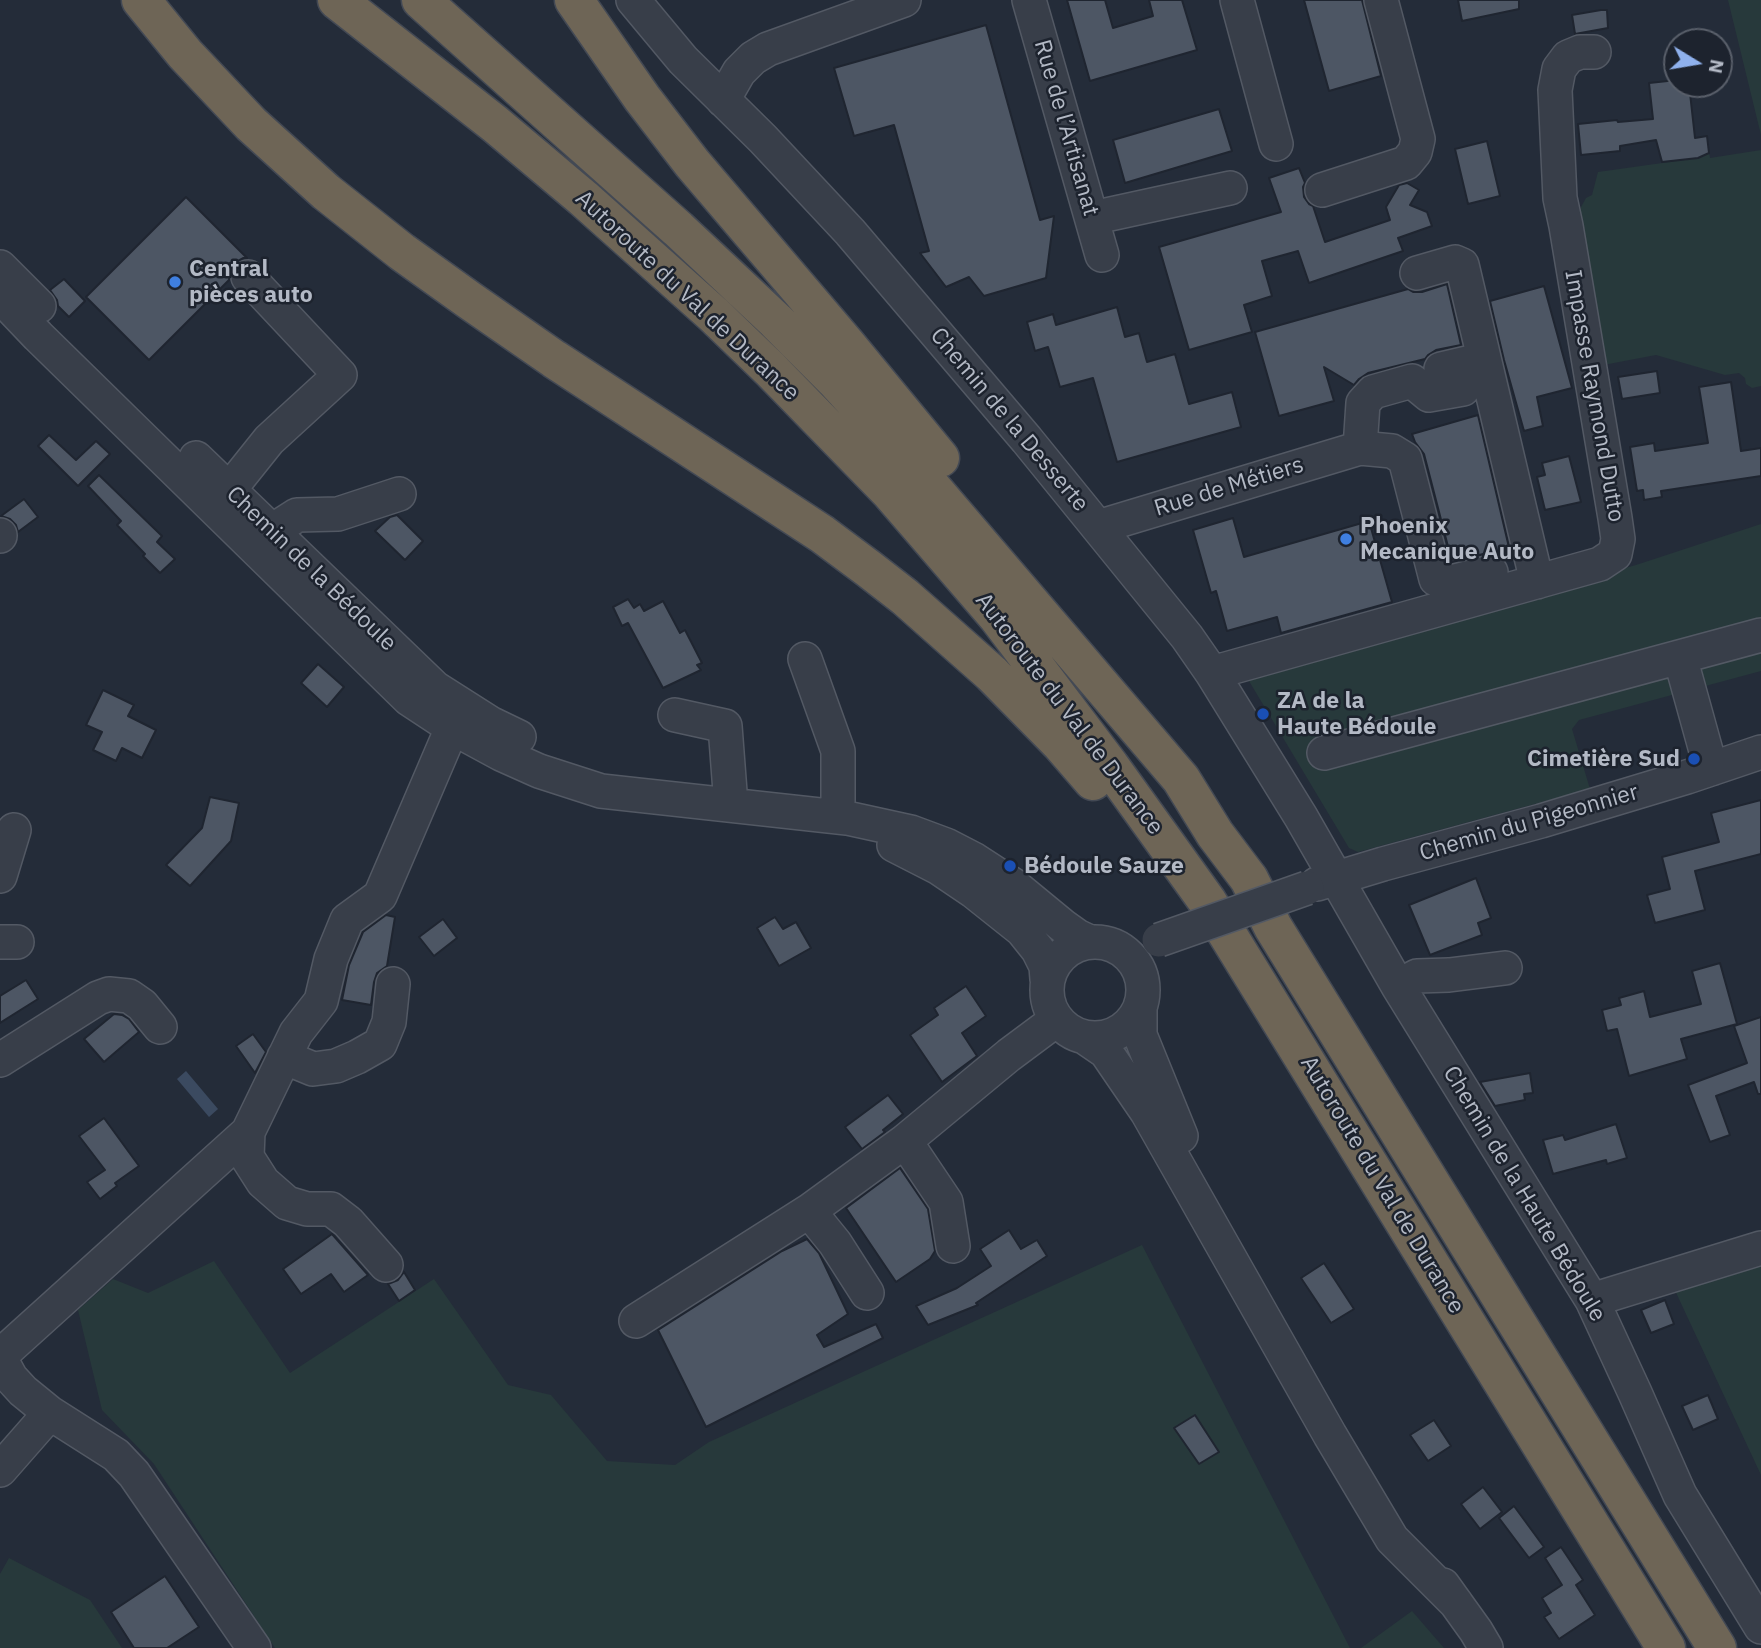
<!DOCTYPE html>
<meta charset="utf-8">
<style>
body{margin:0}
#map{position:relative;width:1761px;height:1648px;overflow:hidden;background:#242c39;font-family:"IBM Plex Sans",sans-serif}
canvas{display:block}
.north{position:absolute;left:1663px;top:28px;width:70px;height:70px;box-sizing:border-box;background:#1d232e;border:2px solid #595f6a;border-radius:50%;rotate:101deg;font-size:19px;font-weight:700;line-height:28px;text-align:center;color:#b3b9c5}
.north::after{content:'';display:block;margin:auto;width:24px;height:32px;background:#8fb1ed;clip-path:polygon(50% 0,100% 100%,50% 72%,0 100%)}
</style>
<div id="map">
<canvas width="1761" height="1648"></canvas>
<div class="north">N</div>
</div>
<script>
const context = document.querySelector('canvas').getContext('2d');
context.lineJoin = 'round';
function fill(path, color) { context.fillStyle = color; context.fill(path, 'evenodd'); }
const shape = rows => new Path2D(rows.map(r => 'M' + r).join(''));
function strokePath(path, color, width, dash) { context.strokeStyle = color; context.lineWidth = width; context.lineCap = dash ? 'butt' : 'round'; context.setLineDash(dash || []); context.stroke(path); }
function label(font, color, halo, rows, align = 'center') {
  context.font = font + ' "IBM Plex Sans",sans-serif'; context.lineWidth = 5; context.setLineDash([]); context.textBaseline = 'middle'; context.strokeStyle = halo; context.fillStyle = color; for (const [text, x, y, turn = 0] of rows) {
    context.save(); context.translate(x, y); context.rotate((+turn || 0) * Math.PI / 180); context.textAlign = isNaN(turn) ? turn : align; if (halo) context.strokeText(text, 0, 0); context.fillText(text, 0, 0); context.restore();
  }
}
fill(shape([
 [1728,0,1761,0,1761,135],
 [1761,150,1761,386,1752,388,1746,384,1745,378,1739,373,1725,375,1656,355,1598,366,1577,223,1580,209,1586,198,1592,195,1598,172,1698,158,1709,153,1710,158],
 [1761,524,1761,671,1579,720,1572,729,1590,789,1358,852,1349,848,1246,676,1636,565],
 [1142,1245,1350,1648,275,1648,154,1464,102,1410,78,1310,113,1279,148,1293,214,1261,290,1373,434,1279,508,1385,551,1395,607,1461,675,1465,709,1442],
 [1761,1257,1761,1475,1672,1284],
 [9,1558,90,1600,122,1648,0,1648,0,1574],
 [1412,1611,1444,1648,1361,1648]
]), '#27393b');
fill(shape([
 [186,1071,218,1109,209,1117,177,1079]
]), '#3b4a60');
const building = shape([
 [1067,0,1105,0,1113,28,1153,16,1149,0,1182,0,1197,50,1090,81,1067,0],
 [1304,0,1362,0,1381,76,1329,91,1304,0],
 [1458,0,1519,0,1519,9,1462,21,1458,0],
 [1601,10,1607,10,1608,28,1575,34,1572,15,1601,10],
 [986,25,1040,220,1054,216,1046,278,984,296,969,277,946,287,920,253,929,251,894,125,854,136,834,68,986,25],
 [1677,80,1677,84,1689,84,1695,138,1707,136,1709,153,1698,158,1662,162,1656,140,1620,146,1620,151,1581,155,1578,124,1617,120,1618,122,1653,119,1649,83,1677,80],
 [1219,109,1232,151,1125,183,1113,140,1219,109],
 [1487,141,1500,196,1468,204,1455,149,1487,141],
 [1299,168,1305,183,1303,187,1304,197,1309,204,1313,206,1325,242,1390,220,1386,207,1399,185,1407,183,1419,190,1410,205,1427,212,1432,226,1398,238,1403,251,1309,283,1298,251,1262,261,1272,296,1244,305,1252,332,1189,350,1159,247,1281,212,1269,178,1299,168],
 [186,197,247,258,243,258,234,263,230,271,229,280,149,360,86,297,186,197],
 [64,279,85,301,69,317,58,306,57,300,50,290,64,279],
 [1447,284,1461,345,1436,350,1428,355,1425,359,1368,373,1359,379,1354,385,1324,367,1334,401,1279,416,1255,332,1408,289,1413,292,1422,292,1447,284],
 [1544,286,1572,388,1537,397,1543,426,1524,431,1504,360,1490,301,1544,286],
 [1117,307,1125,337,1139,333,1147,362,1175,354,1189,404,1232,392,1241,427,1117,462,1093,378,1060,387,1048,347,1035,351,1027,322,1053,314,1056,325,1117,307],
 [1657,371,1660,393,1622,399,1618,377,1657,371],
 [1731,382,1741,451,1761,448,1761,476,1661,491,1662,497,1644,500,1643,490,1637,491,1630,447,1654,443,1655,451,1708,443,1699,387,1731,382],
 [1478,415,1511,556,1503,558,1496,553,1487,553,1452,562,1424,454,1415,442,1412,434,1478,415],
 [49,435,76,460,96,441,110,454,78,486,38,446,49,435],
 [1569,456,1581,502,1545,510,1537,477,1545,475,1542,463,1569,456],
 [99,475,162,536,157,542,175,559,160,573,143,556,145,554,117,525,121,521,88,486,99,475],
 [24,499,38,517,18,532,16,525,10,519,1,516,24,499],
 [397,515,423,541,405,560,375,531,390,517,397,515],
 [1233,518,1244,557,1369,521,1392,602,1281,633,1277,617,1227,631,1216,591,1211,593,1193,530,1233,518],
 [628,599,634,608,640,604,644,611,663,601,680,633,685,630,702,663,697,665,701,670,663,688,628,623,622,626,613,607,628,599],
 [318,664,344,687,327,707,301,683,318,664],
 [103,690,134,705,128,716,156,730,142,758,122,748,116,761,93,750,102,732,86,725,103,690],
 [210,797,239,803,231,841,190,886,166,865,202,828,210,797],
 [1761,800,1761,854,1695,871,1705,910,1655,923,1647,895,1670,889,1662,857,1719,842,1711,813,1761,800],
 [1476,878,1491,918,1478,923,1482,935,1430,955,1409,905,1476,878],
 [386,915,395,917,387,966,377,973,374,982,371,1005,342,1000,349,965,363,932,386,915],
 [775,917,783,929,796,922,811,948,779,966,757,928,775,917],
 [443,919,457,938,434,956,419,937,443,919],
 [1720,963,1737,1024,1681,1039,1687,1059,1629,1076,1617,1029,1607,1031,1602,1010,1621,1005,1619,998,1644,991,1650,1017,1701,1004,1692,971,1720,963],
 [26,980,38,999,0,1023,0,996,26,980],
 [966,986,986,1016,962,1033,977,1056,942,1082,910,1035,938,1015,934,1008,966,986],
 [114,1014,122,1015,129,1019,139,1032,104,1062,84,1039,114,1014],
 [1761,1017,1761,1094,1758,1094,1754,1082,1716,1096,1730,1135,1710,1142,1688,1085,1747,1063,1734,1026,1761,1017],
 [253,1034,266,1052,255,1073,236,1046,253,1034],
 [1530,1073,1533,1093,1524,1094,1525,1100,1495,1106,1480,1082,1530,1073],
 [888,1095,903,1114,883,1130,885,1132,862,1149,845,1127,888,1095],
 [104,1118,139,1166,115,1183,117,1186,100,1199,87,1182,105,1170,79,1136,104,1118],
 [1616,1124,1627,1158,1607,1164,1606,1160,1553,1174,1543,1140,1563,1135,1565,1140,1616,1124],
 [900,1168,928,1209,935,1251,930,1259,896,1282,846,1208,900,1168],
 [1009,1230,1021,1249,1037,1240,1047,1256,976,1303,978,1305,928,1325,916,1306,957,1288,991,1266,980,1249,1009,1230],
 [332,1234,368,1275,344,1292,331,1274,301,1294,283,1269,332,1234],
 [807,1239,819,1253,848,1314,817,1335,824,1347,876,1324,883,1338,706,1427,658,1330,782,1251,807,1239],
 [1324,1263,1354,1309,1331,1323,1301,1278,1324,1263],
 [404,1272,415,1290,399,1301,388,1284,398,1280,404,1272],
 [1665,1300,1674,1324,1651,1333,1641,1310,1665,1300],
 [1708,1395,1718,1419,1693,1430,1682,1406,1708,1395],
 [1195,1415,1219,1452,1199,1464,1174,1428,1195,1415],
 [1434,1420,1451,1446,1428,1461,1410,1435,1434,1420],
 [1483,1487,1502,1512,1480,1529,1461,1504,1483,1487],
 [1514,1506,1544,1547,1529,1558,1499,1518,1514,1506],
 [1561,1547,1583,1580,1576,1585,1595,1615,1559,1639,1544,1617,1551,1613,1542,1598,1562,1585,1545,1558,1561,1547],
 [165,1576,199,1627,167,1648,134,1648,111,1612,165,1576]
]);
fill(building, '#4d5664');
strokePath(building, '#1f2530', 2);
const minor = shape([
 [633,0,683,60,763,139,850,232,1027,440,1187,637,1212,673,1301,817,1398,986,1592,1300,1635,1393,1680,1495,1761,1627],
 [1029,0,1102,255],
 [1237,0,1276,144],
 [723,100,739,72,753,58,768,49,904,0],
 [1322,190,1406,163,1415,152,1418,139,1381,0],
 [1092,218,1230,188],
 [0,267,39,306],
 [1417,273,1455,262,1462,265,1537,582],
 [0,296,38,336,409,699,453,728,501,754,539,771,601,791,847,818,911,832,946,845,975,860,1012,884,1063,926,1077,936,1090,942],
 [1441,369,1484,359],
 [1360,448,1363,403,1373,392,1412,381,1429,395,1463,389],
 [196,458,435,688,490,723,519,737],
 [229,490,269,440,340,375,248,277],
 [1098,527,1360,448,1392,451,1405,459,1436,579,1447,583,1491,572],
 [272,531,297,515,338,514,399,494],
 [0,536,0,535],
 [1680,657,1711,769],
 [805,659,838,751,838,817],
 [1212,673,1600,564,1615,554,1618,539,1615,518,1566,226,1560,198,1555,90,1559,69,1568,57,1580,52,1594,52],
 [675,715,725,726,731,805],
 [1324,753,1761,635],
 [894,845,939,868,973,891,1022,930,1038,950,1046,966,1047,979],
 [0,876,14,830],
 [1317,884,1383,864,1541,821,1687,777,1761,752],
 '1047 990a48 48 0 1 1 96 0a48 48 0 1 1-96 0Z',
 [0,942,17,942],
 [1398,986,1417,976,1449,975,1505,968],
 [1140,1008,1140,1035,1181,1136],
 [1087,1039,1106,1052,1147,1112,1330,1435,1392,1539,1456,1603],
 [284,1057,313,1069,336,1066,357,1057,380,1044,389,1022,393,984],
 [0,1060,98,998,109,994,129,996,142,1005,160,1027],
 [248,1132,247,1157,263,1182,287,1203,307,1209,331,1209,348,1222,386,1265],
 [905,1141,946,1202,953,1246],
 [809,1211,835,1243,867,1293],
 [1592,1300,1761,1248],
 [636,1321,809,1211,905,1141,1009,1055,1056,1020],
 [0,1356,248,1132,296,1033,321,1001,331,959,347,920,380,896,461,707],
 [0,1358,11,1378,23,1391,50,1413,116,1455,134,1474,254,1648],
 [0,1470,50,1413],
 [1443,1585,1476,1631,1486,1648]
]);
const highway = shape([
 [141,0,185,54,251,124,326,192,402,252,469,300,554,359,822,534,869,569,905,597,992,674,1061,744,1093,781],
 [337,0,495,124,583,198,714,315,770,369,891,493,997,616,1110,766,1207,901,1666,1648],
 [421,0,678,229,776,321,835,380,910,462,1181,779,1215,834,1249,879,1273,927,1717,1648],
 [574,0,642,98,692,163,847,345,940,458]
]);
strokePath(minor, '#535964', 36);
strokePath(highway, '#434954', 41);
strokePath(minor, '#383e49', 33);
strokePath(highway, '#6e6556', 38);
const minorBridge = shape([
 [1159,940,1307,888]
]);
strokePath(minorBridge, '#535964', 36, []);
strokePath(minorBridge, '#383e49', 33);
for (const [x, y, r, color] of [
 [175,282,7,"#3f7fe0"],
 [1346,539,7,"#3f7fe0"],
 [1263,714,7,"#1a4fb4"],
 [1694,759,7,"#1a4fb4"],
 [1010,866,7,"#1a4fb4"]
]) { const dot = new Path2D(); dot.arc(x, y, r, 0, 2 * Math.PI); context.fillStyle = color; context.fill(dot); strokePath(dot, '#1d232e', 2.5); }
label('23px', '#b3b9c5', '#1d232e', [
 ["Rue de l’Artisanat",1066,128,74],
 ["Autoroute du Val de Durance",687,296,43],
 ["Impasse Raymond Dutto",1594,396,80],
 ["Chemin de la Desserte",1009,420,50],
 ["Rue de Métiers",1229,487,-17],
 ["Chemin de la Bédoule",311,569,44],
 ["Autoroute du Val de Durance",1069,714,53],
 ["Chemin du Pigeonnier",1529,823,-16],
 ["Autoroute du Val de Durance",1382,1185,59],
 ["Chemin de la Haute Bédoule",1524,1194,59]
]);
label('bold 23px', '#b3b9c5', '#1d232e', [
 ["Central",189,269],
 ["pièces auto",189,295],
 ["Phoenix",1360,526],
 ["Mecanique Auto",1360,552],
 ["ZA de la",1277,701],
 ["Haute Bédoule",1277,727],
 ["Cimetière Sud",1680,759,"right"],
 ["Bédoule Sauze",1024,866]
], 'left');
</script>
